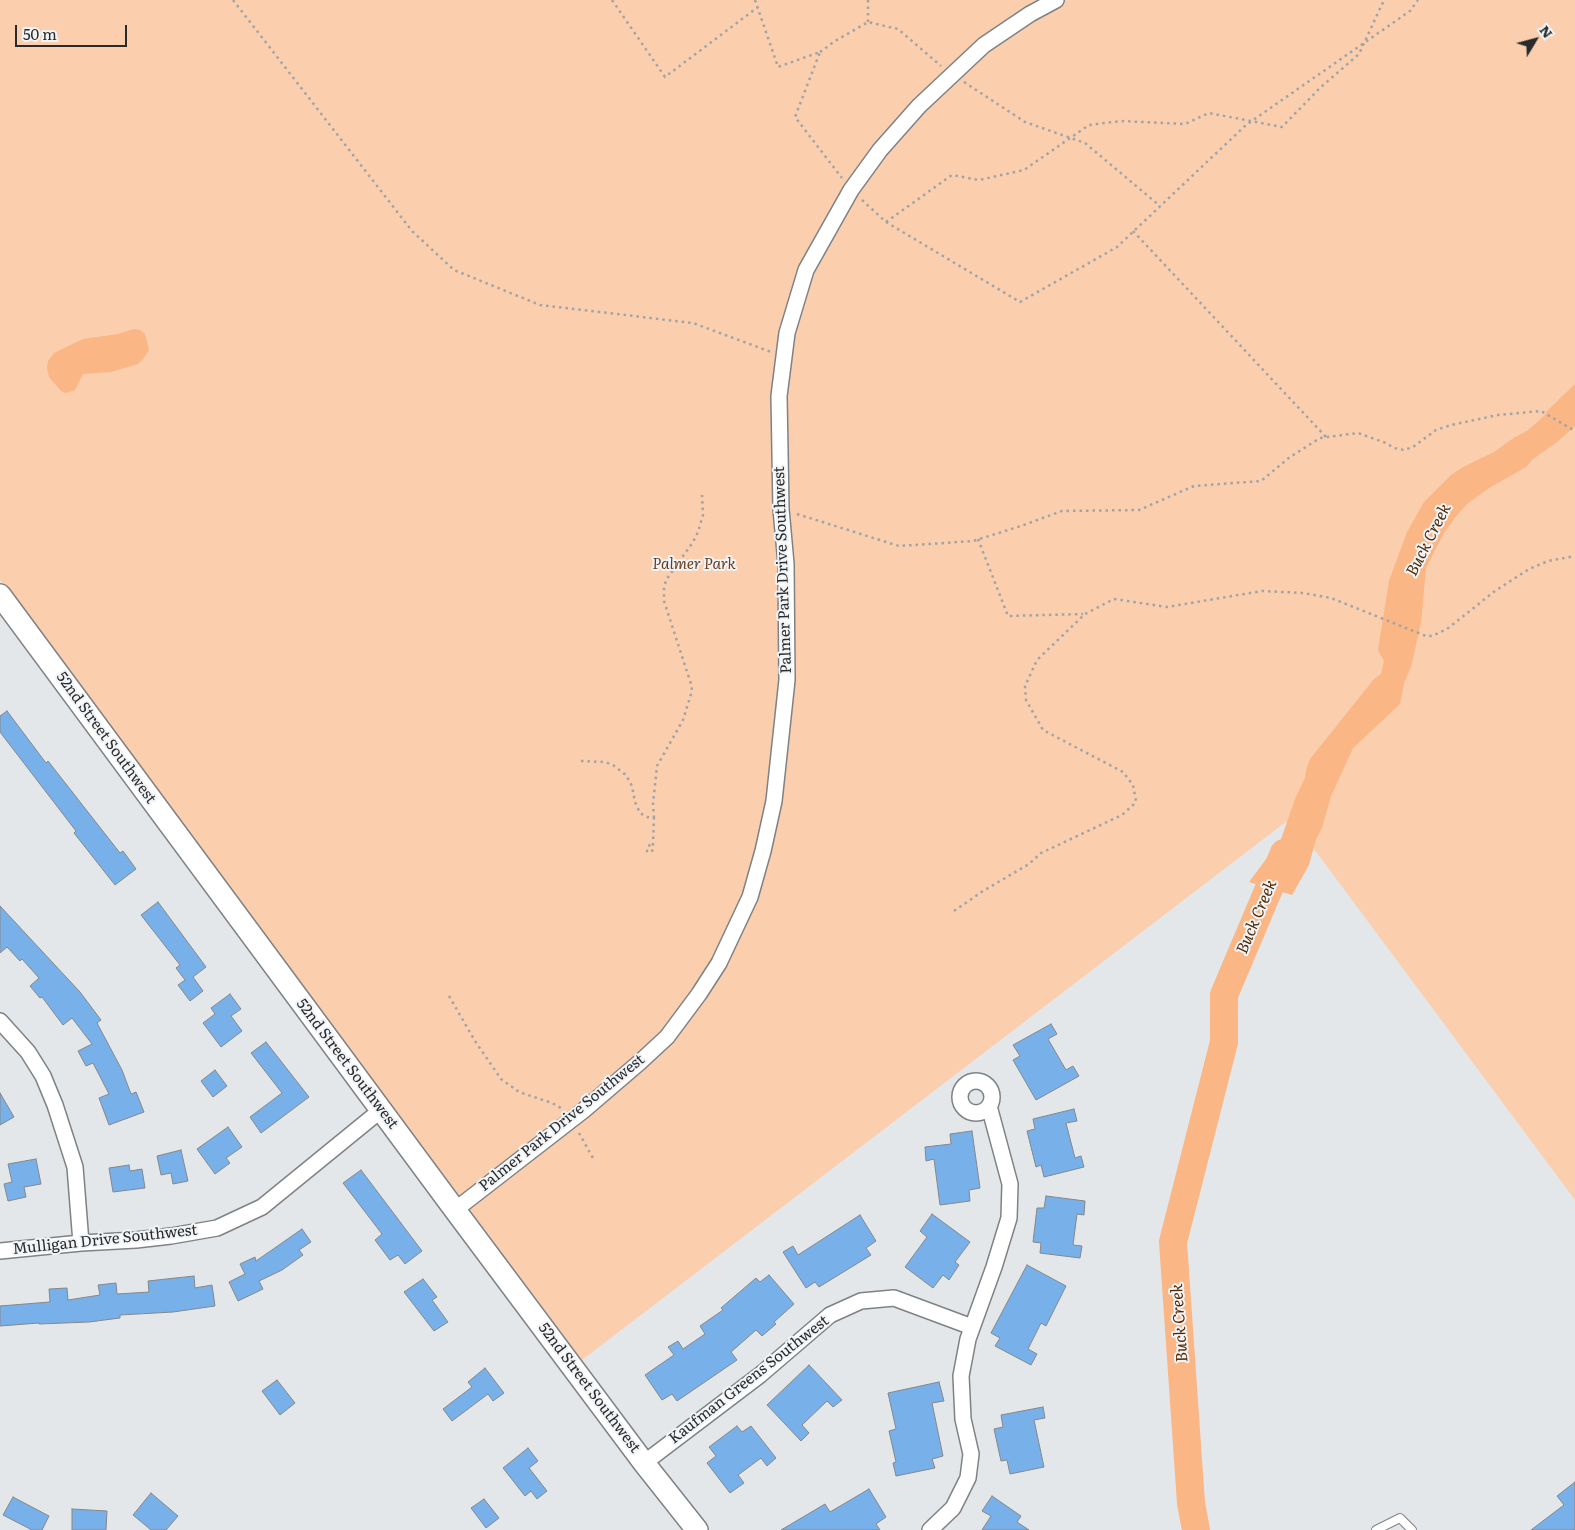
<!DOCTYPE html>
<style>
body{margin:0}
#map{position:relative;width:1575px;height:1530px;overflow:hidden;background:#e4e7ea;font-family:Literata,serif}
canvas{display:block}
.north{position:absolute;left:1510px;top:15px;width:50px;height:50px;-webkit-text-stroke:4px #f1f4f7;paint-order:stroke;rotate:53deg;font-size:14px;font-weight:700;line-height:20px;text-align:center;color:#292a2b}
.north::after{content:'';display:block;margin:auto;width:18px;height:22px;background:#292a2b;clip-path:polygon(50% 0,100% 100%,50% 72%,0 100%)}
.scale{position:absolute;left:15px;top:25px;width:112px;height:22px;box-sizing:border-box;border:2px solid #292a2b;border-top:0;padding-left:6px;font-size:15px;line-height:18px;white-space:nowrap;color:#292a2b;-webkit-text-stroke:4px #f1f4f7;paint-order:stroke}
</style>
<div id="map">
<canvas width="1575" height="1530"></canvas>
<div class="north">N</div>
<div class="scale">50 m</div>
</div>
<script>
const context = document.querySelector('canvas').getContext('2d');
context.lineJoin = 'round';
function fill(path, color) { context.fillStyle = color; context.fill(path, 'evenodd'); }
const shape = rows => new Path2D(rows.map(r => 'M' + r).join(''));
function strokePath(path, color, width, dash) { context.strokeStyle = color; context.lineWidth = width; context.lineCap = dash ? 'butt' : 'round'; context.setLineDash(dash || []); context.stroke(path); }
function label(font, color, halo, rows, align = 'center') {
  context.font = font + ' Literata,serif'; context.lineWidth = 4; context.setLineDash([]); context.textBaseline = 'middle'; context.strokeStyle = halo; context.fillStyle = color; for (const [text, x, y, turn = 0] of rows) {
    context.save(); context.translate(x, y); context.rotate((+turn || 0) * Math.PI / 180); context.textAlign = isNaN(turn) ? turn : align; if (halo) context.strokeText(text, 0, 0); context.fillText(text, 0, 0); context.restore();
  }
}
fill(shape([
 [0,0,1575,0,1575,1200,1291,818,582,1360,0,580]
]), '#fbceae');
fill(shape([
 [134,329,140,330,145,334,149,350,143,359,138,364,111,372,83,374,75,390,66,393,61,391,49,377,47,368,48,361,54,353,83,339,118,334],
 [1575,384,1575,426,1557,442,1533,459,1526,467,1489,488,1468,503,1457,515,1444,533,1426,568,1421,623,1411,667,1404,683,1400,704,1353,748,1331,796,1322,828,1316,839,1309,865,1292,895,1249,882,1281,839,1295,799,1305,778,1306,770,1310,759,1374,679,1381,674,1384,661,1378,650,1389,581,1407,532,1424,502,1451,475,1463,467,1494,452,1515,437,1527,431,1544,416,1548,410]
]), '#fab685');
strokePath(shape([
 [1196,1530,1191,1503,1173,1242,1224,1042,1224,995,1284,853]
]), '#fab685', 28);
const building = shape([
 [7,711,46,763,48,761,120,853,123,851,136,869,115,885,74,833,76,831,0,732,0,716,7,711],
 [158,902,206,967,193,977,203,991,190,1001,178,985,185,980,176,968,180,965,141,915,158,902],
 [0,906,80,992,101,1020,97,1023,122,1070,131,1094,136,1092,144,1112,109,1125,99,1098,109,1094,93,1063,86,1066,78,1051,92,1044,72,1018,63,1025,42,997,40,998,30,986,39,978,22,959,20,961,7,947,0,953,0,906],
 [230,994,241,1009,231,1016,242,1031,221,1047,203,1023,215,1014,211,1008,230,994],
 [1051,1024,1057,1034,1048,1039,1066,1070,1073,1066,1079,1076,1036,1100,1013,1060,1020,1056,1013,1045,1051,1024],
 [266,1042,309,1097,261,1133,250,1117,282,1093,251,1053,266,1042],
 [215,1070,227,1086,213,1097,201,1081,215,1070],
 [0,1093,14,1117,0,1125,0,1093],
 [1074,1109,1077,1121,1066,1123,1075,1158,1081,1156,1084,1167,1044,1177,1041,1165,1036,1167,1027,1131,1035,1129,1033,1119,1074,1109],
 [228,1127,242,1147,226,1158,230,1163,215,1174,197,1149,228,1127],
 [972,1131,980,1188,969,1190,970,1201,940,1205,934,1159,926,1161,925,1147,951,1144,950,1134,972,1131],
 [181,1150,188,1181,173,1184,171,1173,161,1175,157,1156,181,1150],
 [36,1159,41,1184,24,1187,26,1197,8,1201,4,1184,12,1182,8,1164,36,1159],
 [129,1165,130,1171,142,1169,145,1188,113,1192,109,1168,129,1165],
 [361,1170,422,1251,405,1264,398,1255,390,1260,375,1240,382,1234,343,1183,361,1170],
 [1046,1196,1085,1201,1084,1215,1077,1214,1073,1245,1082,1246,1080,1258,1040,1253,1041,1243,1033,1242,1037,1208,1044,1208,1046,1196],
 [932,1214,970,1242,955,1262,959,1265,949,1280,943,1275,933,1288,905,1267,927,1237,920,1231,932,1214],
 [860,1215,876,1241,866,1248,871,1255,819,1287,815,1282,806,1288,783,1252,793,1246,798,1255,860,1215],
 [302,1229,311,1242,299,1250,303,1255,282,1270,259,1281,263,1289,238,1301,229,1282,245,1274,240,1264,255,1257,256,1261,302,1229],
 [1027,1265,1066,1286,1046,1326,1041,1323,1028,1349,1037,1354,1031,1365,995,1346,1000,1338,991,1333,1027,1265],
 [769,1275,794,1304,774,1322,776,1324,762,1336,756,1330,731,1352,737,1360,677,1401,672,1394,662,1400,645,1375,674,1355,668,1347,678,1341,683,1349,705,1334,700,1326,723,1310,721,1308,756,1278,760,1282,769,1275],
 [194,1276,195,1288,212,1285,215,1306,173,1312,120,1315,120,1318,89,1322,39,1324,39,1323,0,1326,0,1306,50,1302,49,1289,67,1288,68,1300,100,1295,98,1285,116,1283,117,1294,149,1292,148,1281,194,1276],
 [423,1279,437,1297,432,1300,448,1322,434,1331,404,1292,423,1279],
 [809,1365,842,1400,833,1407,827,1401,802,1425,809,1433,801,1441,767,1405,809,1365],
 [485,1368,504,1393,493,1401,488,1394,452,1421,443,1409,472,1387,468,1382,485,1368],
 [277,1380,295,1403,280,1415,262,1391,277,1380],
 [939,1382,944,1401,932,1403,943,1456,932,1459,935,1468,896,1476,893,1463,896,1462,889,1431,896,1429,888,1393,939,1382],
 [1043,1407,1045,1418,1034,1420,1044,1467,1010,1474,1007,1460,1001,1461,994,1429,1003,1427,1001,1415,1043,1407],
 [737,1426,742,1432,751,1426,776,1458,767,1466,761,1458,738,1475,744,1483,730,1493,707,1463,716,1456,709,1447,737,1426],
 [528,1448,538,1461,529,1468,547,1491,537,1499,531,1491,525,1496,503,1468,528,1448],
 [1575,1482,1575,1530,1531,1530,1564,1505,1557,1496,1575,1482],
 [869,1489,886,1517,876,1524,880,1530,781,1530,825,1504,830,1512,869,1489],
 [151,1493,178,1516,166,1530,151,1530,133,1515,151,1493],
 [992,1496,1021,1516,1017,1522,1029,1530,982,1530,991,1516,982,1511,992,1496],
 [13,1497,49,1516,42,1530,32,1530,3,1515,13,1497],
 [484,1499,499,1518,486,1528,471,1508,484,1499],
 [72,1509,107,1511,106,1530,72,1530,72,1509]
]);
fill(building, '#78b0e9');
strokePath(building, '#85878a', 1);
const lane = shape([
 [1376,1530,1400,1518,1412,1530]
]);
const street = shape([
 [0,1021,28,1052,43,1076,55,1105,75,1167,81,1243],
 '960 1097a16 16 0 1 1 32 0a16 16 0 1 1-32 0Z',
 [455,1210,584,1110,640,1062,667,1037,699,994,719,963,750,897,763,851,774,801,787,680,786,564,781,509,779,396,787,333,806,270,851,190,880,150,919,106,984,45,1030,14,1056,0],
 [0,1251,81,1243,136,1240,171,1236,217,1228,262,1207,381,1110],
 [644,1463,760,1375,830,1315,861,1301,894,1298,972,1327],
 [930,1530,953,1508,968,1478,971,1454,963,1419,961,1376,968,1339,994,1267,1009,1218,1010,1184,989,1106]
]);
const secondary = shape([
 [0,595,455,1210,644,1463,697,1530]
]);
strokePath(lane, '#7f8285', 10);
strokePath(street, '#7f8285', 18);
strokePath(secondary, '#7f8285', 24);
strokePath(shape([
 [233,0,412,231,454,270,540,305,693,323,771,352],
 [612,0,665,77,758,7],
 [755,0,778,67,820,52,795,117,842,178],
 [868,0,868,22],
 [820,52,835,41,868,22,898,29,941,66],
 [964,82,1025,122,1085,143,1160,206],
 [862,200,886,222,1020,302,1117,247,1246,125,1410,11,1418,0],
 [886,222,952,175,979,180,1024,170,1089,125,1121,121,1185,124,1209,113,1282,127,1321,87,1359,54,1384,0],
 [1133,231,1326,437],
 [797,514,899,546,973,541,1021,526,1062,511,1139,510,1194,486,1261,481,1290,457,1320,438,1358,433,1386,443,1394,448,1404,450,1413,447,1436,430,1451,425,1498,415,1541,411,1575,431],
 [978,539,1008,616,1083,614],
 [581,761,605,762,613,765,626,775,632,786,635,802,640,813,647,817,654,818,653,844,652,852,647,851,648,846,653,844],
 [654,818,653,804,657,766,683,720,691,694,692,687,664,601,664,588,666,580,693,542,698,532,703,515,702,495],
 [954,911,983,891,1029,864,1041,853,1122,815,1133,805,1136,801,1133,785,1123,772,1043,730,1026,700,1025,686,1037,660,1085,614,1114,599,1167,607,1262,591,1303,593,1331,598,1426,636,1432,636,1447,629,1495,591,1529,569,1548,561,1575,556],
 [449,996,475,1041,501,1079,519,1092,552,1103,561,1108],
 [579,1133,594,1160]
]), '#a1a4a6', 2.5, [2.5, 4]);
strokePath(lane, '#fff', 8);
strokePath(street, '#fff', 15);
strokePath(secondary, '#fff', 21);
label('italic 15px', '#693c18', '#f1f4f7', [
 ["Palmer Park",694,565]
]);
label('15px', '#292a2b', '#f1f4f7', [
 ["Palmer Park Drive Southwest",783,570,-92],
 ["52nd Street Southwest",106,738,54],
 ["52nd Street Southwest",347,1064,53],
 ["Palmer Park Drive Southwest",562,1123,-39],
 ["Mulligan Drive Southwest",105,1240,-6],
 ["Kaufman Greens Southwest",749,1380,-38],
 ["52nd Street Southwest",589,1388,53]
]);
label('italic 16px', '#512700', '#f1f4f7', [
 ["Buck Creek",1429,540,-63],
 ["Buck Creek",1257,917,-67],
 ["Buck Creek",1180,1323,-94]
]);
</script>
